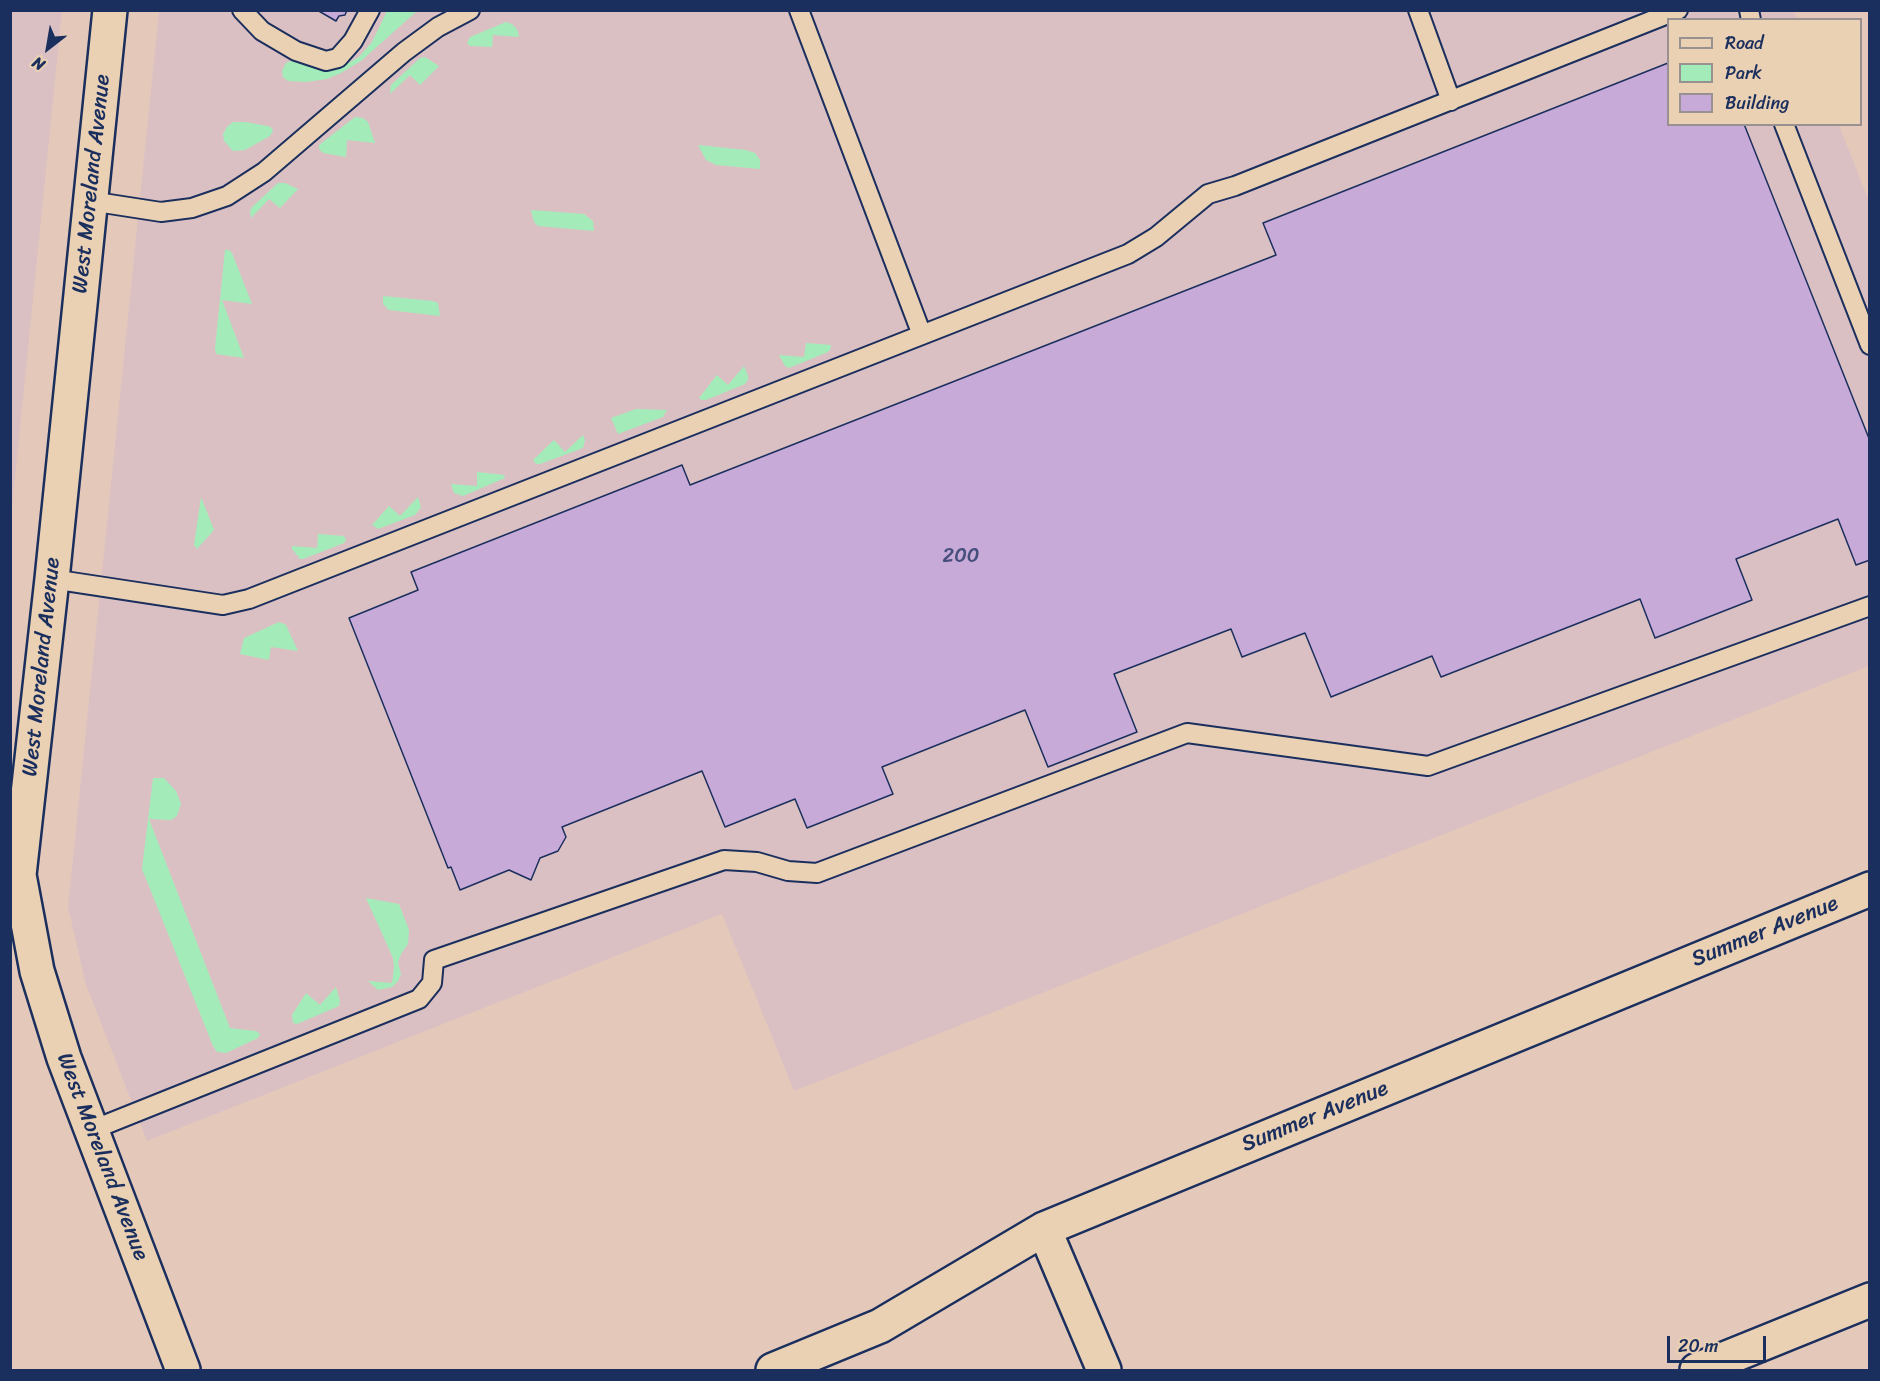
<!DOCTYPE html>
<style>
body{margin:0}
#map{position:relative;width:1880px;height:1381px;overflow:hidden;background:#e4c9ba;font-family:Sriracha,sans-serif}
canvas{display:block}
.frame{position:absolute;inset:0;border:12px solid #1b2f5e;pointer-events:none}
.legend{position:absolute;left:1667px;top:18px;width:195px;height:108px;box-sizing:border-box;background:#ebd1b3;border:2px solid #989091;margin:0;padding:8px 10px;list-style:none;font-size:18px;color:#1b2f5e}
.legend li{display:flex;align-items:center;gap:12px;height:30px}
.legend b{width:30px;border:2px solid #989091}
.north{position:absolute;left:18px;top:18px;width:60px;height:60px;-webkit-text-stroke:4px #ebd1b3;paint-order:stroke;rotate:211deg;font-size:16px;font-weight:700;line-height:24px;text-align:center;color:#1b2f5e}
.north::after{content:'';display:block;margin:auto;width:21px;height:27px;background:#1b2f5e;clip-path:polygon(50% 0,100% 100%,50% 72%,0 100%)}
.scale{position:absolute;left:1667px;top:1336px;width:99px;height:27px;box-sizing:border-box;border:3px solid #1b2f5e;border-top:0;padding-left:8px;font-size:18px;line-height:21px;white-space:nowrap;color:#1b2f5e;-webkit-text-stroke:4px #ebd1b3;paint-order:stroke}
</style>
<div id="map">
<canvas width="1880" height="1381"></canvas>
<div class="frame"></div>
<ul class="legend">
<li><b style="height:8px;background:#ebd1b3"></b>Road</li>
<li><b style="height:16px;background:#a3ecba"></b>Park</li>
<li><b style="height:16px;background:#c7aad7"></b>Building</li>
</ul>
<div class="north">N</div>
<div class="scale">20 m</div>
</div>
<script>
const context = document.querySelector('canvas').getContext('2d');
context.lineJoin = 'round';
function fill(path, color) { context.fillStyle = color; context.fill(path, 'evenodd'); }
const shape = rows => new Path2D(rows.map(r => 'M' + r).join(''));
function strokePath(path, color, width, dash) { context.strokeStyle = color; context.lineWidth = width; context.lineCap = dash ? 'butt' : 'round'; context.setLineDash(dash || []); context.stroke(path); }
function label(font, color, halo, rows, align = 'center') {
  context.font = font + ' Sriracha,sans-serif'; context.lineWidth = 4.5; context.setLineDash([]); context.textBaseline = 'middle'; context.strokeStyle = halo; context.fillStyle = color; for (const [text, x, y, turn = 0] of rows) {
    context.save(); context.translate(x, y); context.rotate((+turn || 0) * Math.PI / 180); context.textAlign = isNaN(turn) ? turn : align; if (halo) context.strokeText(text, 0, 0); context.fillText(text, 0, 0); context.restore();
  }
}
fill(shape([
 [11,10,62,11,11,518,10,11],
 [159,11,1794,11,1797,19,1668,20,1668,124,1839,125,1869,201,1869,666,794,1091,722,914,147,1141,86,985,68,907]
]), '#dbc0c3');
fill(shape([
 [387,11,417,11,361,61,341,73,327,79,306,82,288,81,283,77,282,71,286,63,291,61,324,70,343,66,359,57,372,42],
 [506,22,512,24,517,29,519,37,493,35,492,47,470,46,467,43,470,37],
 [425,57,439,66,420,85,410,75,390,94,391,85,420,58],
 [355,117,363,118,368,122,375,143,347,140,346,157,323,153,319,149,319,145],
 [233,122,245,122,268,126,272,128,273,131,270,136,245,150,233,151,224,141,223,134,227,127],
 [698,145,746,150,755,153,760,160,760,169,716,165,706,160],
 [278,183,285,183,298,189,280,208,269,199,251,218,250,211,252,207],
 [531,210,584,214,593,221,594,231,538,226,534,222],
 [225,250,229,250,232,253,252,304,222,300,244,358,216,354,215,348],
 [383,296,433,301,438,303,440,316,389,310,383,304],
 [806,343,831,345,831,348,828,352,789,368,785,366,779,355,804,357],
 [744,366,748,376,748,380,745,384,706,400,702,400,699,398,717,375,728,385],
 [636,409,667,410,663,417,618,434,611,418],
 [583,435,585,440,583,448,540,464,536,464,533,460,554,440,565,452],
 [477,472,504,475,505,478,463,496,454,493,451,484,477,486],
 [201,497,214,530,197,549,194,545],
 [418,497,421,507,415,515,378,529,372,525,389,506,400,516],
 [318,534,344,536,346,540,344,543,303,559,300,559,292,549,292,546,317,548],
 [279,622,286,625,298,651,271,647,269,660,240,654,244,638],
 [153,778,164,778,176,791,181,804,177,816,171,820,149,819,230,1028,256,1031,260,1034,258,1038,226,1053,217,1052,213,1046,142,869],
 [366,898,399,904,409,930,408,944,401,954,398,963,401,974,398,981,392,987,378,990,368,981,392,983,394,967,393,958],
 [336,987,340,1001,339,1006,297,1024,293,1023,292,1015,306,993,320,1005]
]), '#a3ecba');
const building = shape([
 [317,10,347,10,345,15,339,16,336,21,317,10],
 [1668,63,1668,124,1744,124,1870,441,1870,560,1856,565,1838,519,1736,559,1752,600,1655,638,1640,599,1441,677,1432,656,1331,697,1305,633,1242,657,1231,629,1114,674,1137,732,1048,767,1025,710,882,767,893,794,807,828,795,799,725,827,702,771,562,827,566,837,558,851,540,858,531,880,509,870,460,890,451,867,448,868,349,618,418,590,411,572,682,465,690,485,1276,255,1263,223,1668,63]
]);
fill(building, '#c7aad7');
strokePath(building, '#1b2f5e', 1.5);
const lane = shape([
 [242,10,262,31,296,51,326,61,338,58,353,41,370,10],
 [799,10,922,335],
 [1418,10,1451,101],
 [1749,10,1751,20],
 [1784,124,1870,345],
 [90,201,161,212,192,208,227,196,264,172,404,52,438,27,470,10],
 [52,579,223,605,249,599,1128,254,1156,237,1208,194,1235,186,1678,10],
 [92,1130,419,999,432,983,434,960,724,860,757,862,788,871,817,873,1187,733,1428,766,1870,606]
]);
const street = shape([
 [1044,1229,1104,1370],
 [773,1370,880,1326,1044,1229,1870,889],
 [1697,1370,1870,1300]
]);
const secondary = shape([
 [110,10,52,579,19,875,37,971,64,1058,183,1370]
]);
strokePath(lane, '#1b2f5e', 22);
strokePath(street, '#1b2f5e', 38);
strokePath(secondary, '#1b2f5e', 38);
strokePath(lane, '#ebd1b3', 18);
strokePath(street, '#ebd1b3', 33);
strokePath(secondary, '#ebd1b3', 33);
label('20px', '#464e7c', null, [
 ["200",961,557]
]);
label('22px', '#1b2f5e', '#ebd1b3', [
 ["West Moreland Avenue",92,184,-84],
 ["West Moreland Avenue",42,667,-84],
 ["Summer Avenue",1765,932,-22],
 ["Summer Avenue",1315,1117,-22],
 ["West Moreland Avenue",102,1157,69]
]);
</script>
